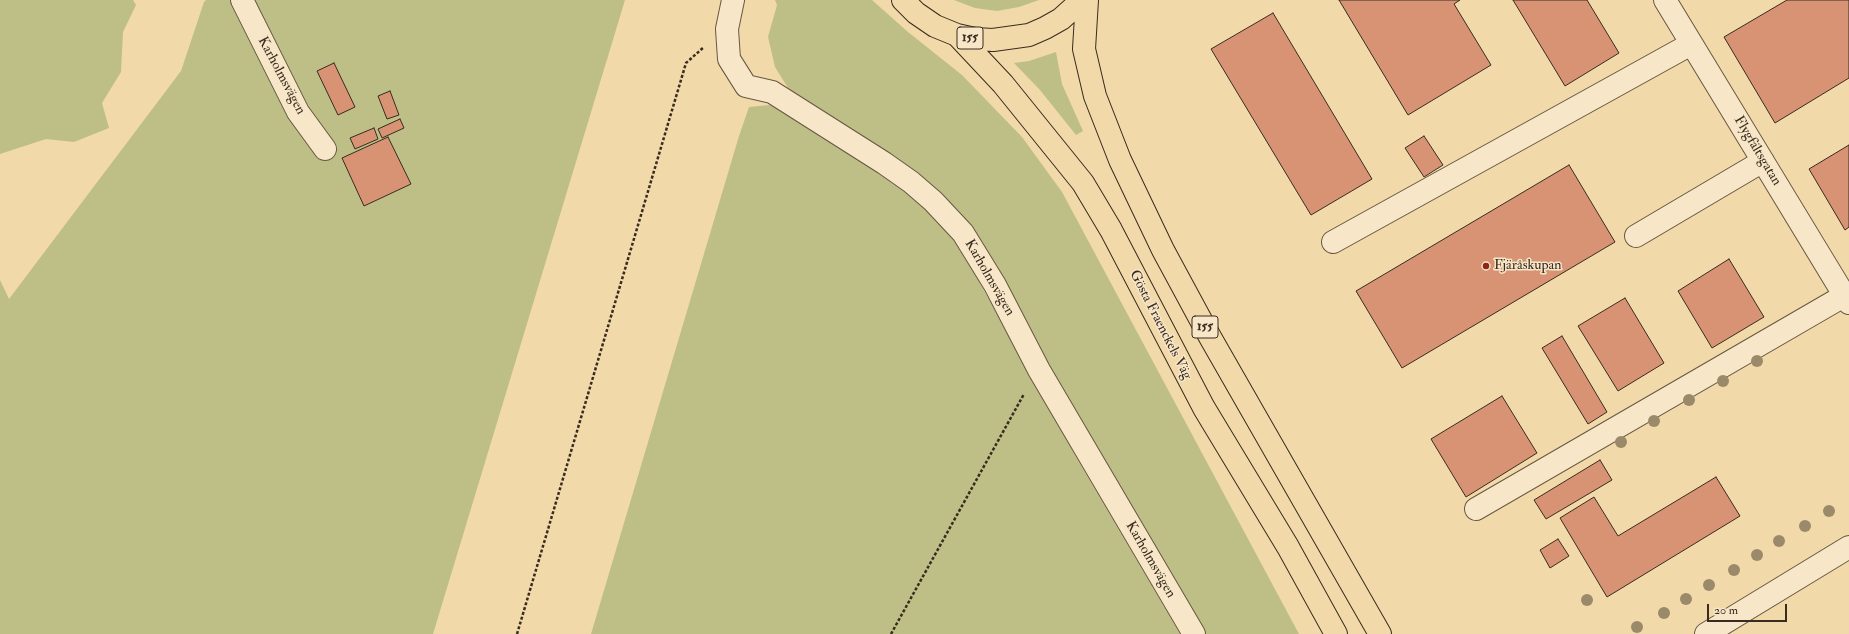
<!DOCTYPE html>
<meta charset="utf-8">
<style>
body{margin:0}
#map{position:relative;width:1849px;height:634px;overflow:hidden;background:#f2d9a9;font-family:"IM FELL Double Pica",serif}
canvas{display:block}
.scale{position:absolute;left:1707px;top:604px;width:80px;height:18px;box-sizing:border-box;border:2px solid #382c20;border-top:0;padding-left:5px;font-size:12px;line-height:14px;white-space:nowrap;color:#382c20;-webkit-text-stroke:3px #f7e6c7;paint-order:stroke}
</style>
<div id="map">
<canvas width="1849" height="634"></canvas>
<div class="scale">20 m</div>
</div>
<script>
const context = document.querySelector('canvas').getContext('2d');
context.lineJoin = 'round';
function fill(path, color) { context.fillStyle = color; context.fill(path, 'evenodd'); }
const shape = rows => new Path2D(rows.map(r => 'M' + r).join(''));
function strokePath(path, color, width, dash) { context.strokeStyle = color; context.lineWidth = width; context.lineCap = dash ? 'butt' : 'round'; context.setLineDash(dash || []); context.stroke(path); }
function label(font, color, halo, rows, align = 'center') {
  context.font = font + ' "IM FELL Double Pica",serif'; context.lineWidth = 3; context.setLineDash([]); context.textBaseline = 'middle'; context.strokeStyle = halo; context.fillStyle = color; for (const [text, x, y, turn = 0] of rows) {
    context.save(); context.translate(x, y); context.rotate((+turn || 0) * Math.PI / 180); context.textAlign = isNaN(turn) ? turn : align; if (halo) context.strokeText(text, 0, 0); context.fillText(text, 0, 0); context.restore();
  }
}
fill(shape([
 [0,0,133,0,136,5,123,32,121,72,102,103,109,128,74,142,46,139,0,154],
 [206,0,625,0,433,634,0,634,0,280,9,299,181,71,204,2],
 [775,0,872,0,908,32,962,75,1022,137,1062,192,1299,634,1203,634,1016,313,874,145,806,102,788,88,775,67,768,37,777,5],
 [954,0,1039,0,1019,7,997,11,975,8],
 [1056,52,1062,84,1083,131,1076,135,1040,90,1014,63,1029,61],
 [770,105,796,116,864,161,910,194,945,226,961,246,972,269,1079,462,1180,634,591,634,739,136,749,107]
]), '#bdbf86');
const building = shape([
 [1339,0,1460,0,1454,4,1491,65,1408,115,1339,0],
 [1513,0,1587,0,1619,53,1565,86,1513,0],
 [1787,0,1849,0,1849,78,1775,123,1724,37,1787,0],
 [1273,13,1372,179,1311,215,1211,49,1273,13],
 [334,63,355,107,338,115,317,71,334,63],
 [390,91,399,115,387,119,378,96,390,91],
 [400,119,404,128,382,138,378,129,400,119],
 [374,128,378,139,355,149,350,138,374,128],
 [1424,136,1443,165,1424,177,1405,148,1424,136],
 [388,137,411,184,364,206,342,158,388,137],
 [1849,145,1849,227,1845,230,1809,169,1849,145],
 [1569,165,1615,242,1402,368,1356,291,1569,165],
 [1729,259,1764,317,1712,348,1678,291,1729,259],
 [1625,298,1664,363,1618,391,1578,326,1625,298],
 [1562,336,1607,412,1588,424,1542,348,1562,336],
 [1502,396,1537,453,1466,497,1431,439,1502,396],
 [1600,460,1612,480,1546,519,1534,500,1600,460],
 [1716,477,1740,516,1607,597,1560,518,1594,497,1618,536,1716,477],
 [1558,539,1569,556,1550,568,1540,550,1558,539]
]);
fill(building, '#d89374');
strokePath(building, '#382c20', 1);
const minor = shape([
 [242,0,298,112,325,149],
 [733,0,727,29,729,59,746,86,772,92,884,163,911,182,933,201,963,233,995,285,1039,370,1194,634],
 [1665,0,1849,303],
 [1636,236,1763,161],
 [1333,242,1691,44],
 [1476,509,1849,293],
 [1706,634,1849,547]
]);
const major = shape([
 [903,0,916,13,935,26,957,35,975,39,993,40,1029,35,1045,28,1061,19,1082,0],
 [1087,0,1084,49,1095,96,1120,160,1163,250,1210,337,1380,634],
 [957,35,1003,84,1083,183,1111,230,1204,408,1288,547,1336,634]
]);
strokePath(minor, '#665742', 24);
strokePath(major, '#382c20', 24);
strokePath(shape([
 [517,634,686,63,704,47],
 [891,634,1024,394]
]), '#382c20', 2.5, [3, 2]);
strokePath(minor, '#f7e6c7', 22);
strokePath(major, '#f2d9a9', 22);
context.fillStyle = '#9b8a69';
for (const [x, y] of [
 [1757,361],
 [1723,381],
 [1689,400],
 [1654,421],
 [1621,442],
 [1829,511],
 [1805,526],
 [1779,541],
 [1757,555],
 [1734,570],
 [1709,585],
 [1686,599],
 [1587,600],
 [1664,613],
 [1637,627]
]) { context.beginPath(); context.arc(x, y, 6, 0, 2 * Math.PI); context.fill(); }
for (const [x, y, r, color] of [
 [1486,266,4,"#8f2418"]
]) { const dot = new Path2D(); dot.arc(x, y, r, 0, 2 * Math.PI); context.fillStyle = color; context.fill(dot); strokePath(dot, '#f7e6c7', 1.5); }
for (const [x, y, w] of [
 [970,38,26],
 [1205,327,26]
]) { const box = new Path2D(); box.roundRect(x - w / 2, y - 11, w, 22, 3); context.fillStyle = '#f7e6c7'; context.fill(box); strokePath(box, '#382c20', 1); }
label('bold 13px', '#382c20', null, [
 ["155",970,38],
 ["155",1205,327]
]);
label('14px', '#382c20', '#f7e6c7', [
 ["Karholmsvägen",281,76,62],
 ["Flygfältsgatan",1757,151,59],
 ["Karholmsvägen",989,278,60],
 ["Gösta Fraenckels Väg",1160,325,63],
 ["Karholmsvägen",1150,560,60]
]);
label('14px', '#382c20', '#f7e6c7', [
 ["Fjäråskupan",1494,266]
], 'left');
</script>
